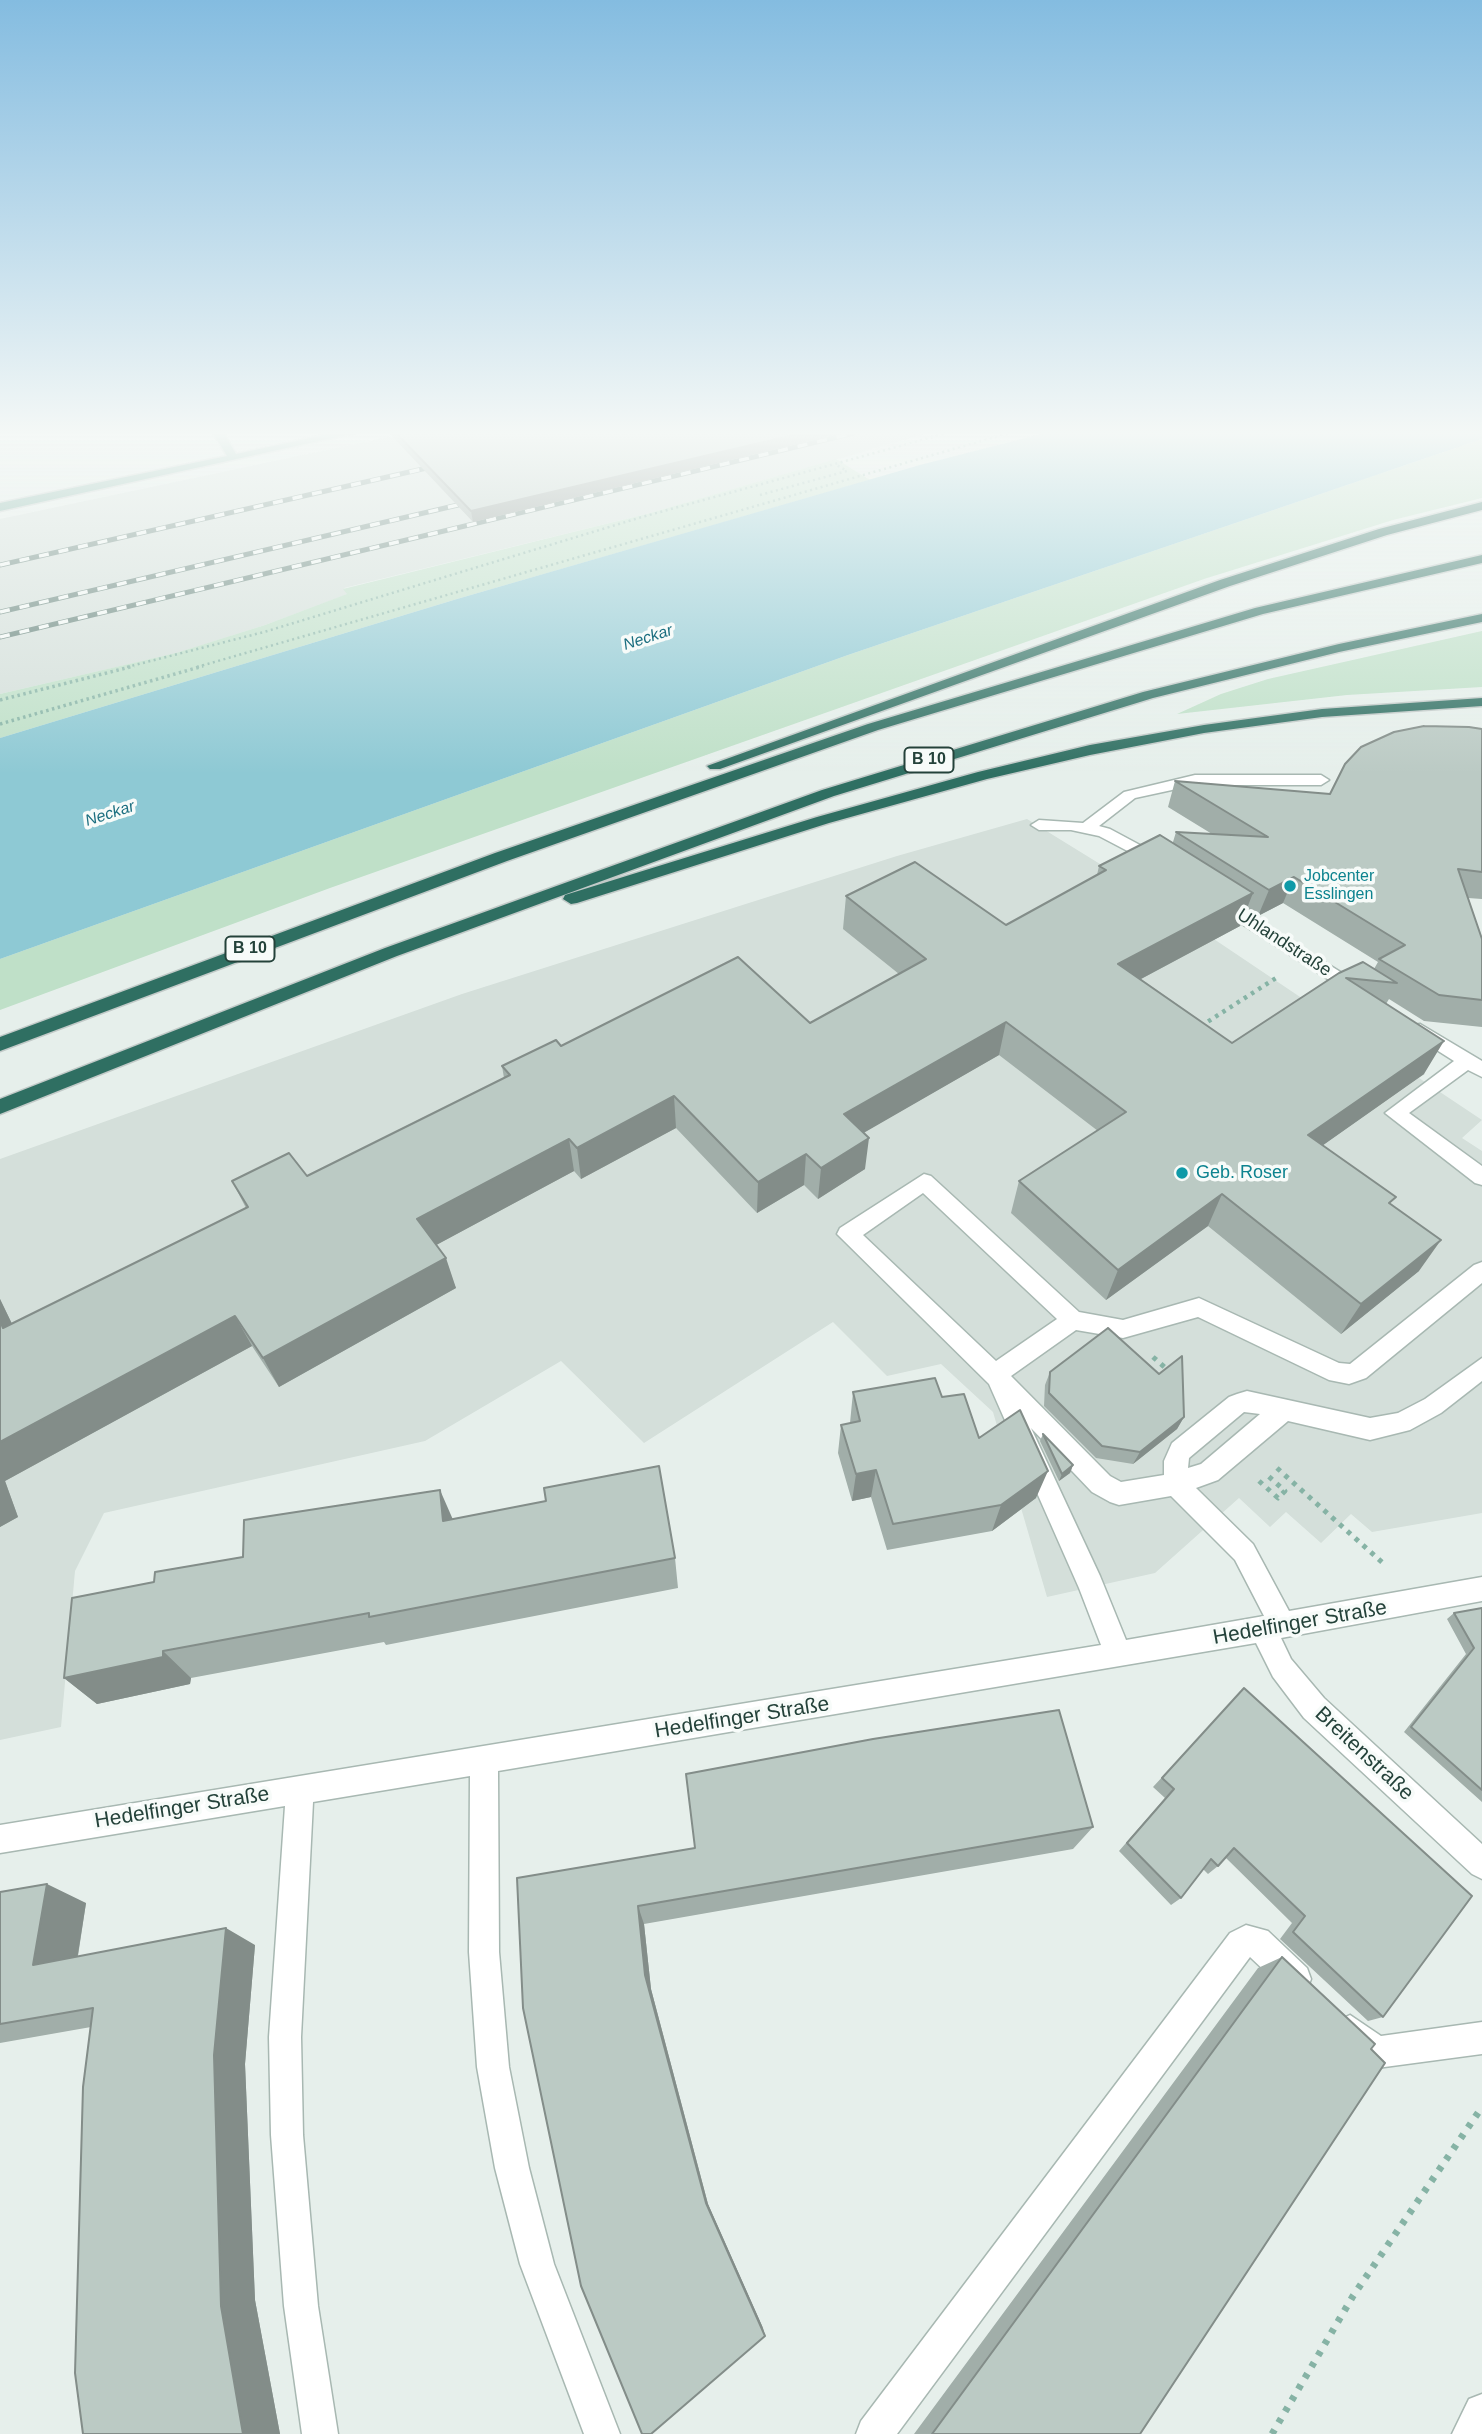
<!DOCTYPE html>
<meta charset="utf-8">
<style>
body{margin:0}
canvas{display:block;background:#e6efeb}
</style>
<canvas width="1482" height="2434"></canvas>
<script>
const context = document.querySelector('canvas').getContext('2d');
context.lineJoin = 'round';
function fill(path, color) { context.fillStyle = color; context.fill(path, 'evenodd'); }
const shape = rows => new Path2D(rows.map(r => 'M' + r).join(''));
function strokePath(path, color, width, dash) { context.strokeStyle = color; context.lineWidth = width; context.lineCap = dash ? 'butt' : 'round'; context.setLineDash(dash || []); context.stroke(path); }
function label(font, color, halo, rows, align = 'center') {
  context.font = font + ' Arial,sans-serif'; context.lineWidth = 7; context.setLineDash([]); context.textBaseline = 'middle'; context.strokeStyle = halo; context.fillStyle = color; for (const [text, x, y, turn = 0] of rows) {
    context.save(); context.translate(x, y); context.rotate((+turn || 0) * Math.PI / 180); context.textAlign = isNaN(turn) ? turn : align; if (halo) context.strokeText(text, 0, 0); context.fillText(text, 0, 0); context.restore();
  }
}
fill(shape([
 [407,433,928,433,650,513,344,588,348,594,265,625,177,653,0,694,0,519],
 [1027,819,1126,880,1318,1009,1324,1006,1425,1074,1419,1078,1482,1120,1462,1138,1482,1151,1482,1513,1372,1532,1351,1514,1321,1543,1286,1512,1270,1527,1239,1498,1155,1573,1047,1597,993,1412,941,1364,887,1376,833,1322,644,1443,561,1361,425,1441,104,1513,75,1571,61,1727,0,1740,0,1159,462,994,897,856]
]), '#d4dfda');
fill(shape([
 [1482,439,1482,498,1393,520,1204,579,330,888,0,1010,0,959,848,655],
 [836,459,870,480,457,599,0,738,0,694,176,653,265,625,347,594,343,589,650,513],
 [1482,631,1482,687,1347,695,1177,714,1221,694,1268,679]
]), '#bfe0c8');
fill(shape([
 [1045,433,1482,433,1482,439,848,655,0,959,0,738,457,599,920,465]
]), '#8ec9d4');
const minor = shape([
 [1195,775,1321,775,1329,780,1321,785,1195,785,1135,798,1099,826,1110,829,1166,859,1166,867,1160,868,1099,836,1071,830,1039,830,1031,825,1039,820,1083,823,1124,792,1195,775],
 [1220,897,1363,986,1366,990,1363,994,1351,994,1214,906,1212,902,1220,897],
 [1420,1024,1482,1061,1482,1077,1468,1070,1409,1113,1482,1166,1482,1185,1475,1183,1385,1113,1454,1061,1413,1035,1411,1030,1413,1025,1420,1024],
 [924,1174,931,1176,1079,1312,1123,1320,1199,1298,1339,1363,1350,1364,1474,1265,1482,1262,1482,1283,1366,1378,1349,1384,1329,1380,1198,1317,1123,1338,1076,1330,1011,1376,1110,1476,1121,1482,1164,1475,1164,1461,1172,1443,1229,1397,1237,1394,1247,1391,1370,1418,1398,1413,1425,1399,1482,1358,1482,1381,1441,1413,1410,1430,1370,1440,1288,1421,1218,1480,1196,1488,1253,1544,1289,1611,1482,1577,1482,1601,1281,1638,1291,1659,1324,1698,1482,1844,1482,1879,1472,1874,1304,1718,1273,1677,1256,1643,498,1771,499,1952,509,2067,529,2168,554,2264,620,2434,584,2434,520,2264,495,2168,477,2067,469,1952,470,1776,313,1802,301,2037,303,2135,318,2306,338,2434,302,2434,284,2306,271,2135,269,2037,285,1806,0,1853,0,1825,1101,1645,1079,1588,989,1384,837,1234,840,1228,924,1174],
 [923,1193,1057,1319,996,1361,863,1235,923,1193],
 [1244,1412,1260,1414,1201,1464,1188,1468,1189,1458,1244,1412],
 [1031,1428,1092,1492,1110,1502,1119,1505,1171,1496,1235,1560,1264,1616,1126,1640,1100,1576,1031,1428],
 [1246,1925,1268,1931,1307,1968,1311,1979,1307,1990,1296,1994,1285,1990,1250,1957,897,2434,856,2434,861,2421,1230,1933,1246,1925],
 [1350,2015,1381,2036,1482,2022,1482,2054,1377,2068,1339,2042,1334,2031,1339,2020,1350,2015],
 [1482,2394,1482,2434,1452,2434,1469,2399,1482,2394]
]);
const major = shape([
 [213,433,224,433,236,454,333,433,355,433,0,511,0,503,227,456,213,433]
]);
const highway = shape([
 [1482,502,1482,510,1387,535,1230,586,720,769,710,769,707,766,1220,580,1379,529,1482,502],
 [1482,555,1482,563,1263,614,878,730,507,861,0,1051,0,1037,495,853,868,724,1255,608,1482,555],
 [1482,614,1482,622,1339,652,1153,698,834,796,397,956,0,1114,0,1099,385,948,822,790,1143,692,1339,644,1482,614],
 [1482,698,1482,706,1322,717,1204,733,1090,755,987,779,829,823,577,903,571,904,563,899,565,895,817,817,978,772,1090,745,1204,725,1322,709,1482,698]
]);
strokePath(minor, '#a8b8b2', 3);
strokePath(major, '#c2cac8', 3);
strokePath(highway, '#c2cac8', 3);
strokePath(shape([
 [760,495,847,471,835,464],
 [127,667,264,632,642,517,947,433],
 [197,667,1009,433]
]), '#86b3a5', 2.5, [2, 3.5]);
strokePath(shape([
 [0,700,134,666],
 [0,724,203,666]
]), '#86b3a5', 3.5, [2.5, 3.5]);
strokePath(shape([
 [1201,1026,1276,978]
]), '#86b3a5', 4.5, [3.5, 5]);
strokePath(shape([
 [1153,1357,1170,1372],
 [1277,1468,1385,1565],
 [1259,1481,1278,1498,1285,1491,1266,1474]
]), '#86b3a5', 5, [4.5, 6]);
strokePath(shape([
 [1272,2434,1353,2296,1482,2107]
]), '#86b3a5', 7, [5, 8]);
fill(minor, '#fff');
fill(major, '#6aa596');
fill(highway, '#2f6f62');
const rail = shape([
 [0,565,440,465],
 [0,612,475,501],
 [0,637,854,433]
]);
strokePath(rail, '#5f7d75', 5);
strokePath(rail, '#f7fbf9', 3.5, [10]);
fill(shape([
 [389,433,843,433,473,522],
 [1482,729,1482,899,1468,898,1482,939,1482,1027,1424,1021,1389,999,1386,1004,1424,1074,1323,1145,1391,1205,1419,1271,1341,1334,1208,1226,1106,1300,1011,1213,1019,1181,1098,1131,999,1055,864,1132,865,1169,818,1199,804,1185,757,1213,676,1128,581,1179,574,1171,436,1245,456,1288,279,1387,252,1346,5,1481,18,1517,0,1527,0,1299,12,1324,246,1208,232,1181,307,1176,504,1078,502,1066,561,1046,810,1023,899,974,843,929,846,896,1006,925,1097,875,1099,866,1173,842,1176,832,1212,834,1168,807,1175,781,1330,794],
 [1283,903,1378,962,1374,969,1363,962,1232,1043,1141,979,1240,926,1247,909,1258,916],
 [1050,1372,1184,1417,1177,1429,1133,1464,1096,1458,1044,1406,1045,1385],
 [853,1392,942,1397,1036,1498,992,1531,887,1550,871,1497,852,1501,838,1453,841,1425,850,1423],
 [1043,1434,1073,1465,1070,1473,1059,1481,1040,1441],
 [452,1519,675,1558,678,1588,386,1645,384,1642,191,1678,190,1684,97,1704,64,1678,154,1582,243,1557],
 [1482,1608,1482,1802,1404,1732,1466,1654,1447,1619,1454,1613],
 [1244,1688,1383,2017,1368,2021,1280,1939,1292,1923,1226,1858,1218,1866,1208,1874,1203,1869,1181,1898,1171,1905,1119,1851,1165,1798,1153,1787],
 [1093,1827,1073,1849,644,1924,651,1989,708,2204,763,2328,523,2008,695,1848],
 [0,1892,86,1903,78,1956,255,1945,245,2064,255,2300,280,2434,83,2434,91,2027,0,2043],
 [1282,1957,1371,2049,1140,2434,914,2434,1258,1968]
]), '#a1aea9');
fill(shape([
 [802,433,843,433,473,522,471,511],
 [1294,877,1283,903,1258,916,1269,890],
 [1253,893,1240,926,1109,996,1118,964],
 [1006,1022,999,1055,841,1146,844,1114],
 [1444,1041,1424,1074,1292,1167,1308,1135],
 [674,1096,676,1128,581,1179,577,1148],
 [869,1138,865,1169,818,1199,821,1168],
 [569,1139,574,1171,427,1250,417,1219],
 [806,1154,804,1185,757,1213,758,1182],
 [1222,1194,1208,1226,1106,1300,1118,1270],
 [1441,1240,1419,1271,1341,1334,1361,1304],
 [446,1258,456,1288,279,1387,263,1358],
 [0,1299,28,1357,3,1328,0,1321],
 [235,1316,252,1346,5,1481,18,1517,0,1527,0,1442],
 [1184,1417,1177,1429,1133,1464,1140,1452],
 [1073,1465,1070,1473,1059,1481,1062,1474],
 [876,1470,871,1497,852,1501,856,1474],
 [1048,1471,1036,1498,992,1531,1001,1505],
 [440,1490,454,1522,443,1521],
 [163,1651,191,1678,190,1684,97,1704,64,1678],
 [47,1884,86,1903,74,1979,33,1965],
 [638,1906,644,1924,651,1989,708,2204,763,2328,765,2336,706,2203,645,1975],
 [226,1928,255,1945,245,2064,255,2300,280,2434,243,2434,221,2306,214,2055]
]), '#838d89');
const building = shape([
 [396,433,802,433,471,511,396,433],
 [1424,726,1469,727,1482,729,1482,872,1458,869,1482,939,1482,1000,1439,995,1379,959,1405,945,1294,877,1269,890,1176,832,1268,837,1175,781,1330,794,1345,764,1361,747,1394,732,1424,726],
 [1160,835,1253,893,1118,964,1232,1043,1339,973,1363,962,1397,983,1346,978,1444,1041,1308,1135,1396,1197,1389,1203,1441,1240,1361,1304,1222,1194,1118,1270,1019,1181,1126,1112,1006,1022,844,1114,869,1138,821,1168,806,1154,758,1182,674,1096,577,1148,569,1139,417,1219,446,1258,263,1358,235,1316,0,1442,0,1321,3,1328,248,1207,232,1181,289,1153,307,1176,510,1075,502,1066,556,1040,561,1046,738,957,810,1023,926,959,846,896,915,862,1006,925,1106,870,1099,866,1160,835],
 [1108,1328,1159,1374,1182,1356,1184,1417,1140,1452,1102,1446,1049,1393,1050,1372,1108,1328],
 [935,1378,942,1397,964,1394,979,1438,1020,1410,1048,1471,1001,1505,893,1524,876,1470,856,1474,841,1425,860,1421,853,1392,935,1378],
 [1043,1434,1073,1465,1062,1474,1043,1434],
 [659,1466,675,1558,369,1617,369,1613,163,1651,163,1657,64,1678,72,1598,154,1582,155,1572,243,1557,244,1520,440,1490,443,1521,546,1501,544,1488,659,1466],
 [1482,1608,1482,1790,1411,1727,1474,1648,1454,1613,1482,1608],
 [1244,1688,1472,1896,1383,2017,1293,1932,1305,1916,1234,1848,1218,1866,1211,1859,1181,1898,1127,1843,1174,1789,1162,1778,1244,1688],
 [1059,1710,1093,1827,638,1906,645,1975,706,2203,765,2336,651,2434,642,2434,581,2286,523,2008,517,1878,695,1848,686,1774,873,1739,1059,1710],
 [47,1884,33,1965,226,1928,214,2055,221,2306,243,2434,83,2434,75,2373,83,2087,93,2008,0,2024,0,1892,47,1884],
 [1282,1957,1375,2044,1371,2049,1385,2063,1140,2434,932,2434,1282,1957]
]);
fill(building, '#bbcac4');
strokePath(building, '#838d89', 2);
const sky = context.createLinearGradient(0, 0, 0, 774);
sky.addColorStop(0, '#84bce0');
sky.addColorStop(0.56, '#f4f8f6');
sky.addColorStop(1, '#f4f8f600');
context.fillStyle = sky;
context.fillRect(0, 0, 1482, 774);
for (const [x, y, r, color] of [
 [1290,886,7,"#0f9aa8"],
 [1182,1173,7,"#0f9aa8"]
]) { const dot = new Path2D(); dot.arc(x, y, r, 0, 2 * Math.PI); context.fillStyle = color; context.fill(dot); strokePath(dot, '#f7fbf9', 2.5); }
label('italic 16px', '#1c6f80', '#f7fbf9', [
 ["Neckar",648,638,-18],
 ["Neckar",110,814,-18]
]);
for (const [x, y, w] of [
 [929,760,49],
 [250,949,49]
]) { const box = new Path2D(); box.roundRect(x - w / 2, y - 12.5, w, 25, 5); context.fillStyle = '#f7fbf9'; context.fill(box); strokePath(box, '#24423a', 2); }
label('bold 16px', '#24423a', null, [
 ["B 10",929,760],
 ["B 10",250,949]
]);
label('16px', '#0d838f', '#f7fbf9', [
 ["Jobcenter",1304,877],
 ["Esslingen",1304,895]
], 'left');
label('18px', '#24423a', '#f7fbf9', [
 ["Uhlandstraße",1284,943,33]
]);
label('18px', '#0d838f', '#f7fbf9', [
 ["Geb. Roser",1196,1173]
], 'left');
label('21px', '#24423a', '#f7fbf9', [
 ["Hedelfinger Straße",1300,1623,-10],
 ["Hedelfinger Straße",742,1718,-9],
 ["Breitenstraße",1364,1754,43],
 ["Hedelfinger Straße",182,1808,-9]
]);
</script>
